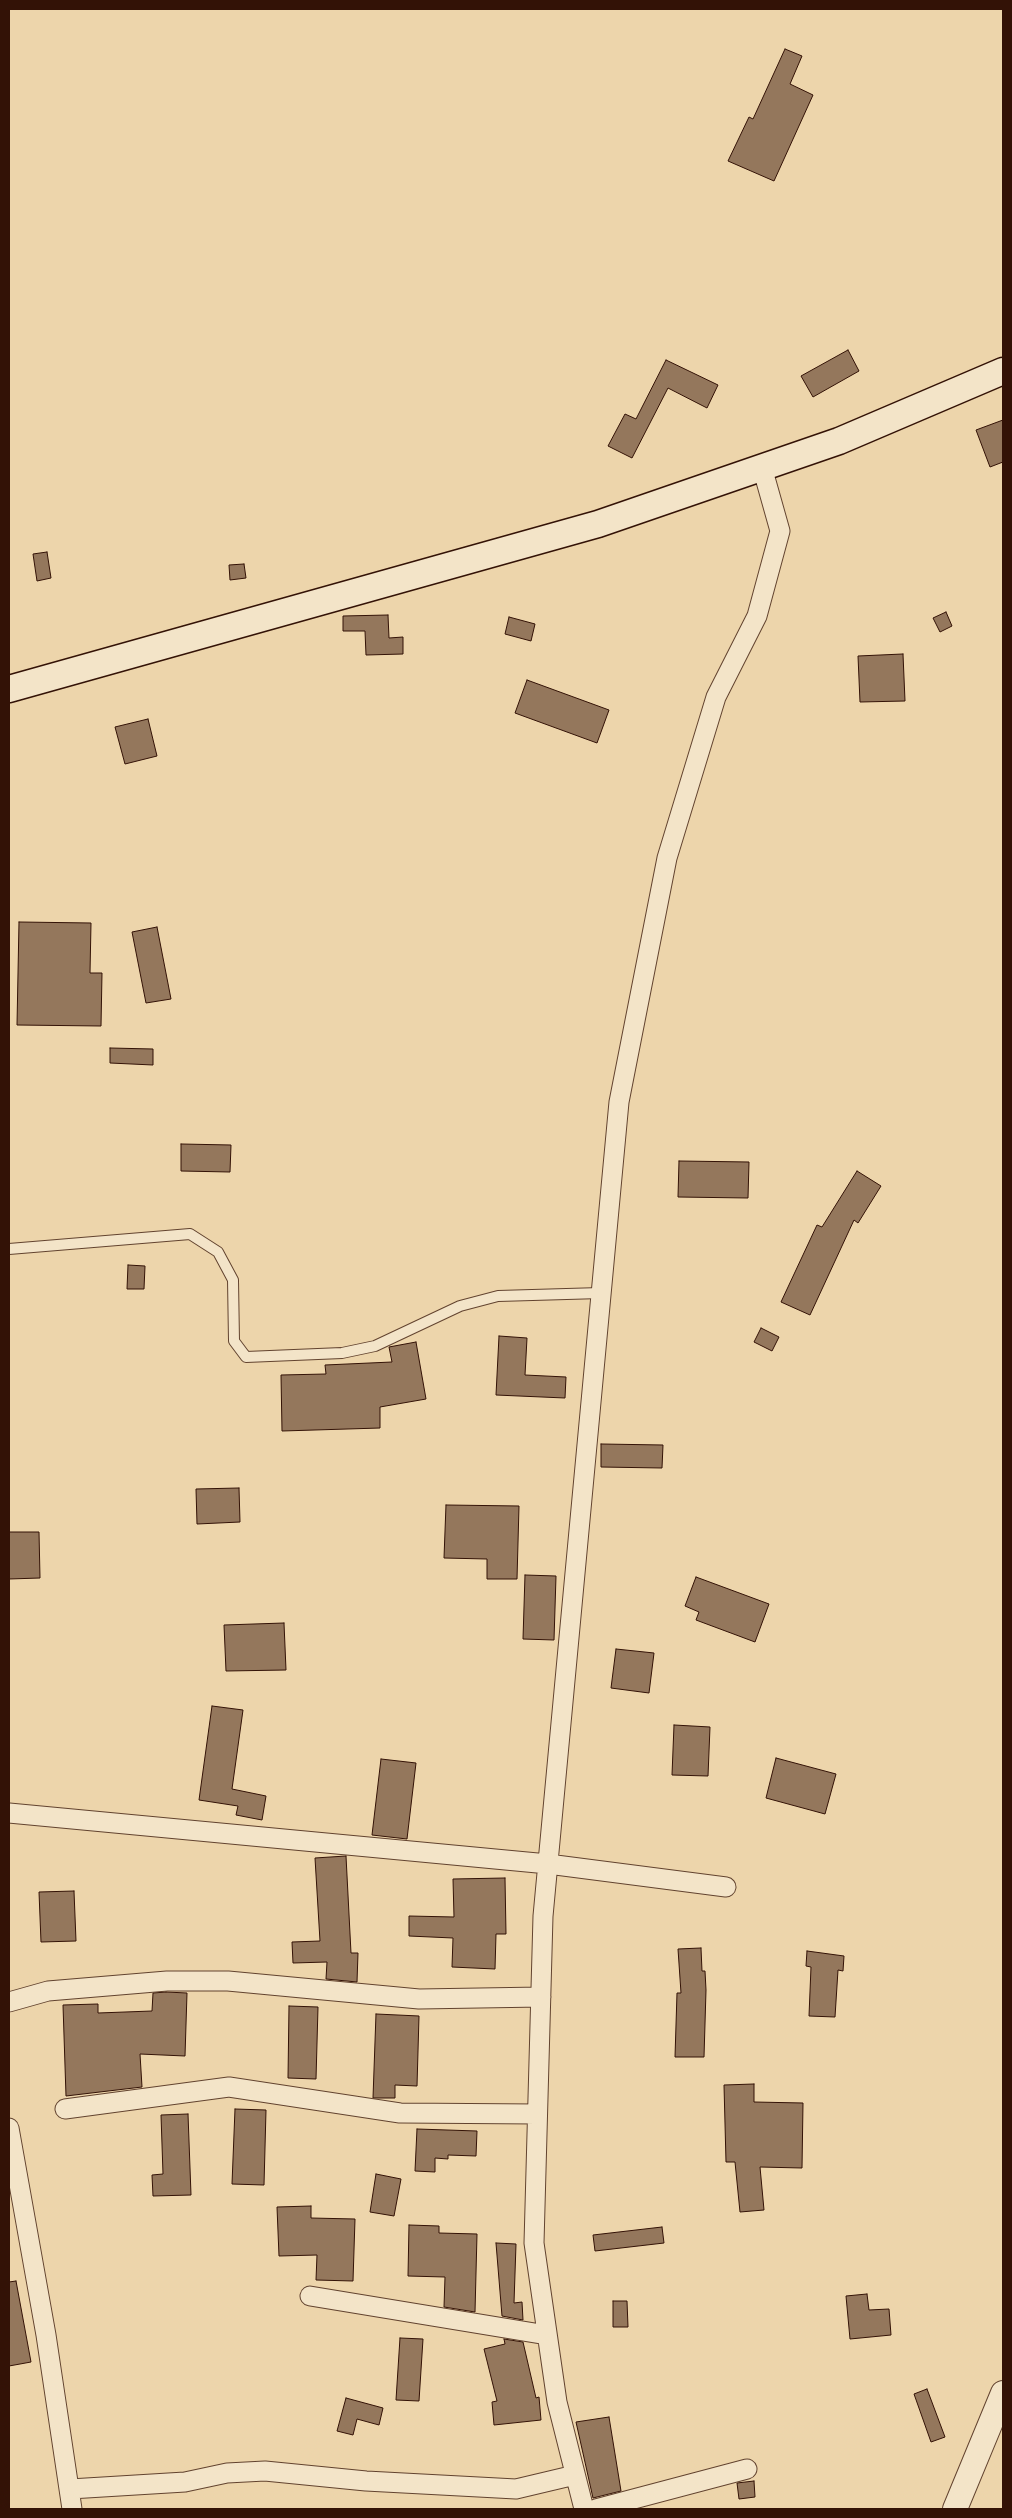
<!DOCTYPE html>
<style>
body{margin:0}
#map{position:relative;width:1012px;height:2518px;overflow:hidden;background:#edd5ab;font-family:"IM FELL French Canon",serif}
canvas{display:block}
.frame{position:absolute;inset:0;border:10px solid #331206;pointer-events:none}
</style>
<div id="map">
<canvas width="1012" height="2518"></canvas>
<div class="frame"></div>
</div>
<script>
const context = document.querySelector('canvas').getContext('2d');
context.lineJoin = 'round';
function fill(path, color) { context.fillStyle = color; context.fill(path, 'evenodd'); }
const shape = rows => new Path2D(rows.map(r => 'M' + r).join(''));
function strokePath(path, color, width, dash) { context.strokeStyle = color; context.lineWidth = width; context.lineCap = dash ? 'butt' : 'round'; context.setLineDash(dash || []); context.stroke(path); }
const building = shape([
 [785,49,802,56,790,84,813,95,774,181,728,161,749,117,753,119,785,49],
 [848,350,859,371,813,397,801,376,848,350],
 [666,360,718,385,707,408,668,388,632,458,608,446,625,414,636,419,666,360],
 [1003,420,1003,462,990,467,976,430,1003,420],
 [47,552,51,578,37,581,33,554,47,552],
 [244,564,246,578,230,580,229,565,244,564],
 [946,612,952,626,940,632,933,618,946,612],
 [388,615,389,638,403,637,403,654,366,655,365,631,343,631,343,616,388,615],
 [509,617,535,624,531,641,505,634,509,617],
 [903,654,905,701,860,702,858,656,903,654],
 [527,680,609,710,597,743,515,713,527,680],
 [148,719,157,756,125,764,115,727,148,719],
 [19,922,91,923,90,973,102,973,101,1026,17,1025,19,922],
 [157,927,171,999,146,1003,132,932,157,927],
 [110,1048,153,1049,153,1065,110,1063,110,1048],
 [181,1144,231,1145,230,1172,181,1171,181,1144],
 [679,1161,749,1162,748,1198,678,1197,679,1161],
 [857,1171,881,1186,858,1223,854,1220,810,1315,781,1302,817,1225,822,1227,857,1171],
 [128,1265,145,1266,144,1289,127,1289,128,1265],
 [761,1328,779,1337,772,1351,754,1342,761,1328],
 [499,1336,527,1338,525,1375,566,1377,565,1398,496,1395,499,1336],
 [416,1342,426,1399,380,1407,380,1428,282,1431,281,1375,326,1374,325,1365,392,1362,389,1347,416,1342],
 [601,1444,663,1445,662,1468,601,1467,601,1444],
 [239,1488,240,1522,197,1524,196,1489,239,1488],
 [446,1505,519,1506,517,1579,487,1579,487,1559,444,1558,446,1505],
 [9,1532,39,1532,40,1578,9,1579,9,1532],
 [525,1575,556,1576,554,1640,523,1639,525,1575],
 [696,1577,769,1604,755,1642,696,1620,699,1612,685,1606,696,1577],
 [284,1623,286,1670,226,1671,224,1625,284,1623],
 [616,1649,654,1653,649,1693,611,1688,616,1649],
 [212,1706,243,1710,232,1789,266,1796,262,1820,236,1815,238,1806,199,1800,212,1706],
 [674,1725,710,1727,708,1776,672,1775,674,1725],
 [776,1758,836,1774,825,1814,766,1798,776,1758],
 [381,1759,416,1763,407,1839,372,1835,381,1759],
 [346,1856,351,1953,358,1953,357,1982,326,1979,327,1962,293,1963,292,1942,320,1941,315,1858,346,1856],
 [505,1878,506,1934,496,1934,495,1969,452,1967,453,1938,409,1936,409,1916,454,1917,453,1879,505,1878],
 [74,1891,76,1941,41,1942,39,1892,74,1891],
 [701,1948,702,1971,705,1971,706,1990,704,2057,675,2057,677,1993,681,1993,678,1949,701,1948],
 [807,1951,844,1956,843,1971,838,1970,835,2017,809,2016,811,1967,806,1966,807,1951],
 [166,1992,187,1993,185,2056,140,2054,142,2087,66,2096,63,2005,98,2004,98,2013,152,2011,153,1993,166,1992],
 [289,2006,318,2007,316,2079,288,2078,289,2006],
 [376,2014,419,2016,417,2086,395,2085,395,2098,373,2098,376,2014],
 [754,2084,754,2102,803,2103,802,2168,760,2167,764,2210,740,2212,735,2162,726,2162,724,2085,754,2084],
 [235,2109,266,2110,264,2185,232,2184,235,2109],
 [188,2114,191,2195,153,2196,152,2175,163,2174,161,2115,188,2114],
 [417,2129,477,2131,476,2156,448,2155,448,2159,435,2158,435,2172,415,2171,417,2129],
 [376,2174,401,2179,394,2216,370,2212,376,2174],
 [311,2206,311,2218,355,2219,353,2281,316,2280,317,2255,279,2256,277,2207,311,2206],
 [409,2225,439,2226,439,2233,477,2234,475,2312,444,2307,445,2277,408,2276,409,2225],
 [662,2227,664,2243,595,2251,593,2235,662,2227],
 [496,2243,516,2244,514,2303,522,2302,523,2320,502,2316,496,2243],
 [16,2281,31,2362,9,2366,9,2282,16,2281],
 [867,2294,869,2310,889,2309,891,2335,850,2339,846,2296,867,2294],
 [613,2301,627,2301,628,2327,613,2327,613,2301],
 [400,2338,423,2339,419,2401,396,2400,400,2338],
 [504,2339,523,2342,536,2398,539,2397,541,2420,494,2425,492,2402,497,2401,484,2349,505,2344,504,2339],
 [927,2389,945,2437,931,2442,914,2394,927,2389],
 [346,2398,383,2408,379,2425,357,2419,353,2435,337,2431,346,2398],
 [609,2417,621,2491,593,2498,576,2422,609,2417],
 [754,2481,755,2497,739,2499,737,2483,754,2481]
]);
fill(building, '#94775c');
strokePath(building, '#331206', 1);
const service = shape([
 [9,1249,190,1234,218,1252,233,1280,234,1341,246,1357,342,1353,375,1346,460,1306,498,1296,601,1293]
]);
const minor = shape([
 [9,1813,548,1864,726,1887],
 [9,2002,48,1991,167,1981,228,1981,419,1999,541,1997],
 [65,2109,229,2087,400,2113,537,2114],
 [9,2128,46,2335,72,2509],
 [310,2296,547,2335],
 [70,2489,185,2482,227,2473,265,2471,366,2481,516,2489,575,2475],
 [584,2509,557,2402,534,2243,543,1916,619,1102,667,858,716,697,757,616,780,531,762,467],
 [596,2509,747,2469]
]);
const tertiary = shape([
 [955,2509,1003,2393]
]);
const secondary = shape([
 [9,689,598,524,839,441,1003,371]
]);
strokePath(service, '#62432f', 12);
strokePath(minor, '#62432f', 21);
strokePath(tertiary, '#62432f', 26);
strokePath(secondary, '#331206', 29);
strokePath(service, '#f3e4c8', 10);
strokePath(minor, '#f3e4c8', 19);
strokePath(tertiary, '#f3e4c8', 24);
strokePath(secondary, '#f3e4c8', 26);
</script>
